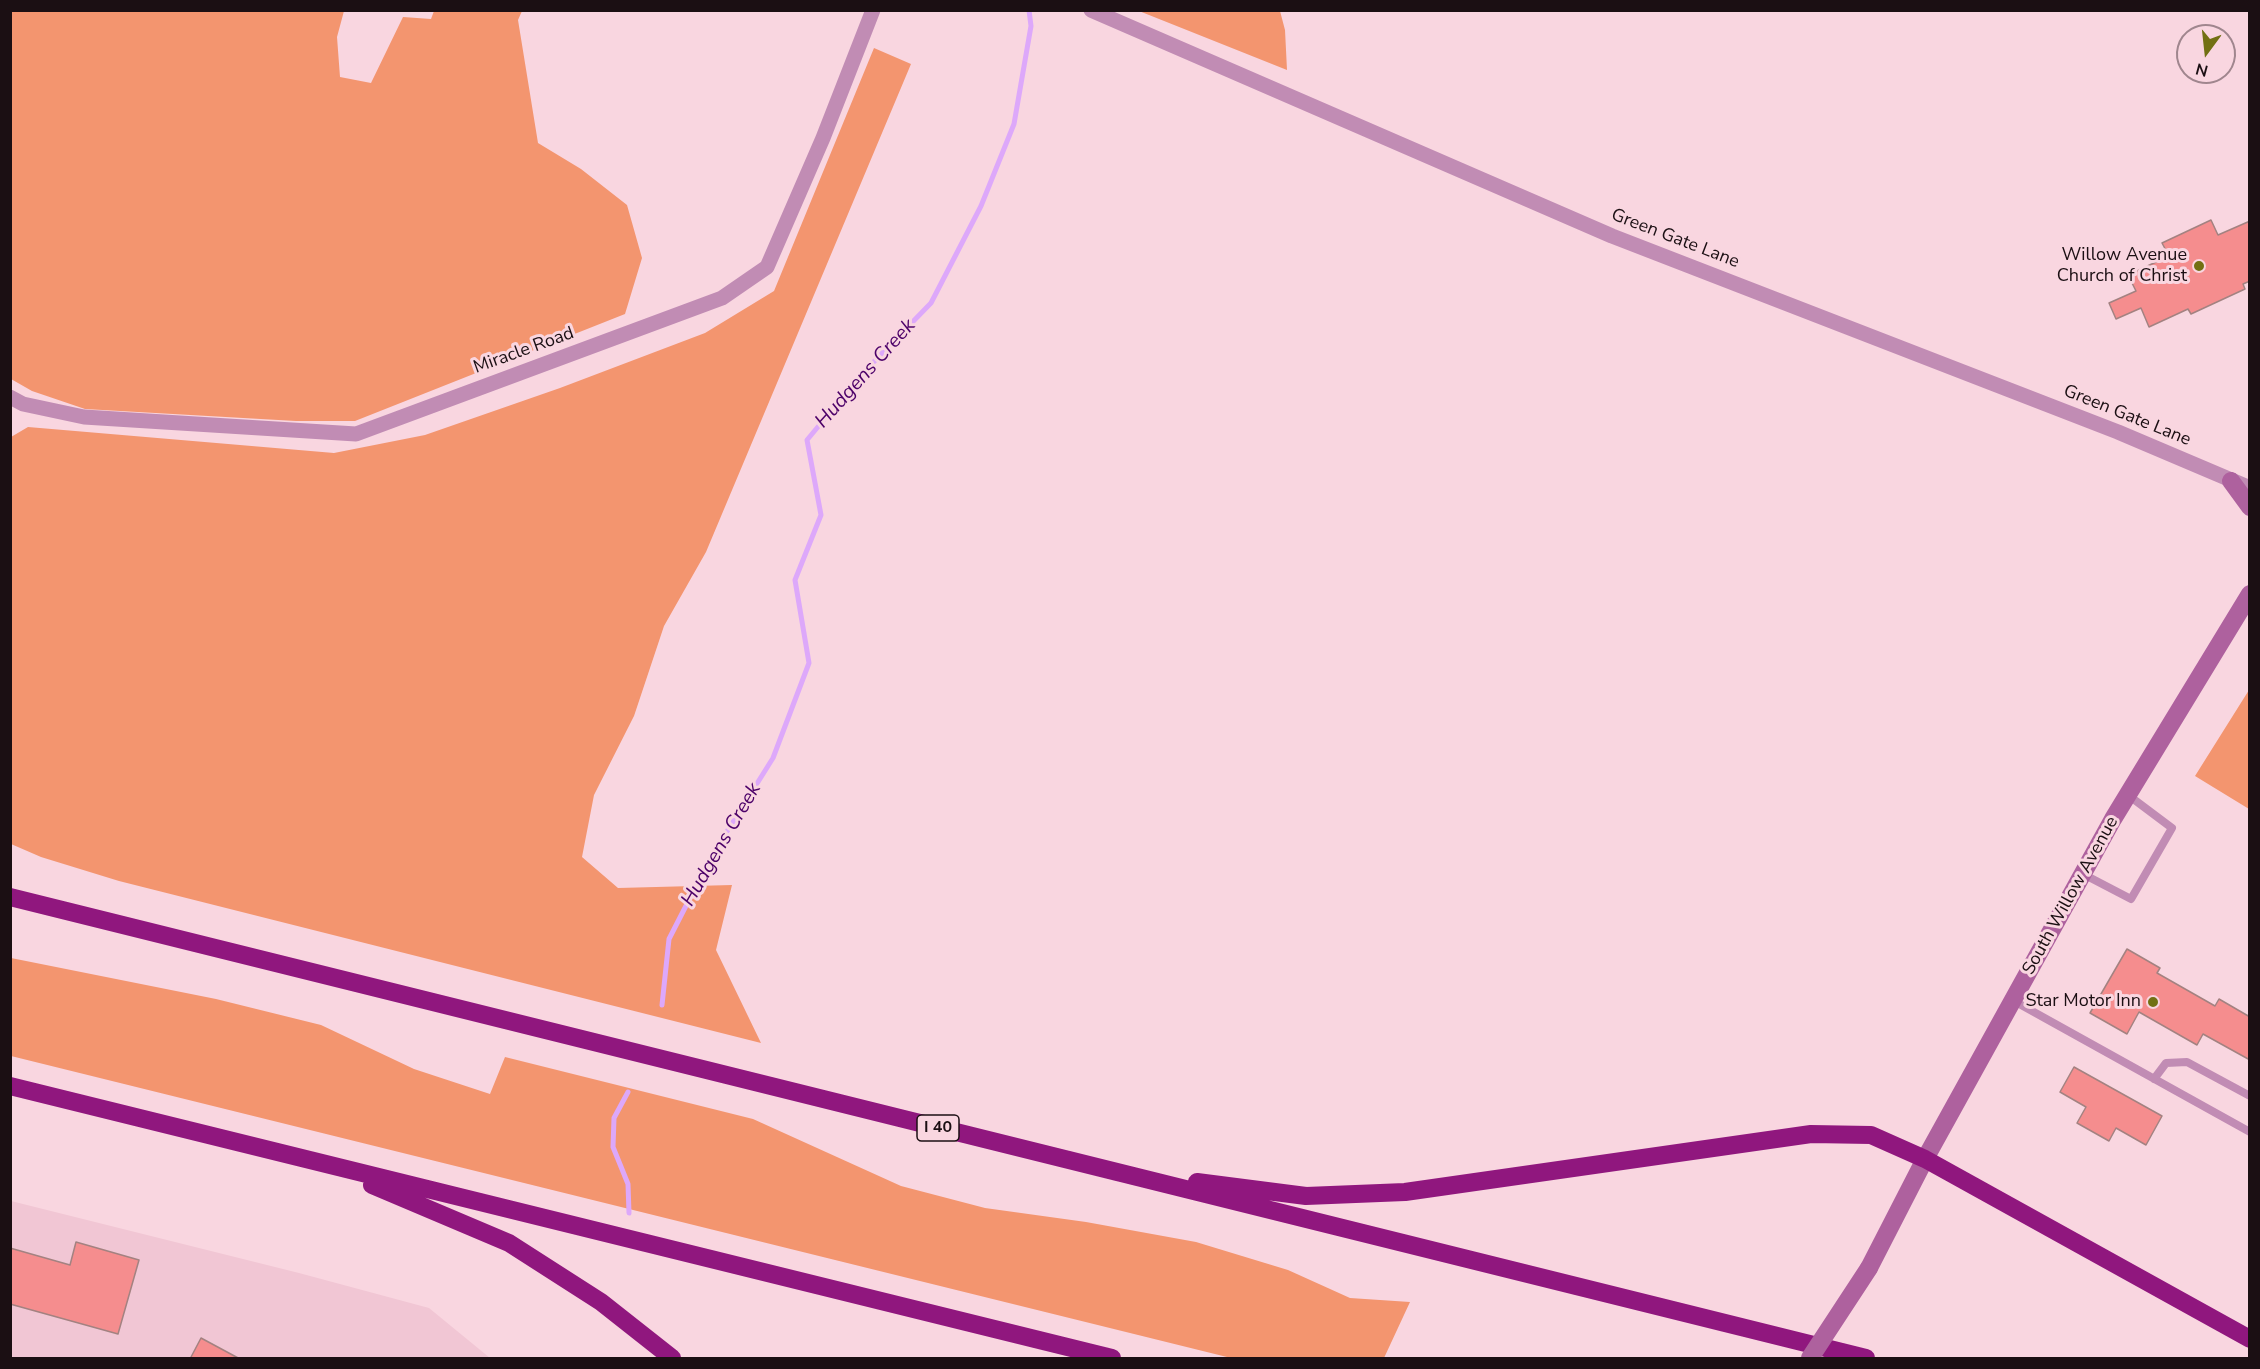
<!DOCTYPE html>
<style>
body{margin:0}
#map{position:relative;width:2260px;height:1369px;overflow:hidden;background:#f9d6e0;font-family:"Nunito Sans",sans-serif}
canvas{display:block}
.frame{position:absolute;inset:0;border:12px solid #1b0f13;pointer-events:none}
.north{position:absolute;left:2176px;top:24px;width:60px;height:60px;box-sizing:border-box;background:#f9d6e0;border:2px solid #a0868e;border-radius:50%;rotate:195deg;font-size:16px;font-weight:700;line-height:24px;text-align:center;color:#1b0f13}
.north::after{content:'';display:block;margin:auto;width:21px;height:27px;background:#727013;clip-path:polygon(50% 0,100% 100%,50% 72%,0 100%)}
</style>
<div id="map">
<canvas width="2260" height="1369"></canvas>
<div class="frame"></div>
<div class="north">N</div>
</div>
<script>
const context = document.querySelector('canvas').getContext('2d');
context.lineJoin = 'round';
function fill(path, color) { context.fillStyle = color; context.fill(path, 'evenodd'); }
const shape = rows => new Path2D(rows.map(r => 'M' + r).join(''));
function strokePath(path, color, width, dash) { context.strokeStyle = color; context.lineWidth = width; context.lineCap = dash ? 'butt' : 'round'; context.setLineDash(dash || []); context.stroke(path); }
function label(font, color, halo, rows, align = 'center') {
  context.font = font + ' "Nunito Sans",sans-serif'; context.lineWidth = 6; context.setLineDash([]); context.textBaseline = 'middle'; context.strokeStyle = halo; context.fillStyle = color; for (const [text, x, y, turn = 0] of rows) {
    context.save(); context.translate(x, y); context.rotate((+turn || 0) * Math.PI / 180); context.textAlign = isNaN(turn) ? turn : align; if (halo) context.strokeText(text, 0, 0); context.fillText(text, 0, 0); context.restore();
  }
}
fill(shape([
 [11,1201,299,1273,429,1308,490,1358,11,1358]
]), '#f1c6d4');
fill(shape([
 [11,10,344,11,337,37,340,77,371,83,403,17,431,19,434,11,522,11,518,20,538,143,581,169,627,205,642,258,625,314,355,421,296,421,85,409,32,391,11,379],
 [1139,11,1280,11,1285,30,1287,70],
 [874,48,911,64,706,552,664,626,634,716,594,795,582,857,618,888,732,885,716,950,761,1043,119,881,41,857,11,844,11,437,28,427,334,453,425,435,560,388,705,333,774,291],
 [2249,690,2249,809,2195,776],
 [11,958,216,999,321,1025,414,1069,490,1094,505,1057,753,1119,901,1186,985,1208,1086,1222,1196,1242,1288,1270,1350,1298,1410,1302,1384,1358,1231,1358,11,1056]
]), '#f3956f');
strokePath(shape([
 [662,1005,669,939,711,857,773,758,809,663,795,580,821,515,807,440,861,375,931,303,981,206,1014,124,1031,26,1029,10],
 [628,1092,614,1118,613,1147,628,1184,629,1213]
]), '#dda8fa', 5);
const building = shape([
 [2211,220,2218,235,2250,221,2250,281,2243,284,2245,289,2191,314,2188,309,2149,327,2141,308,2116,319,2109,303,2136,291,2128,275,2169,256,2162,243,2211,220],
 [2127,949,2160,968,2157,973,2215,1006,2219,999,2250,1017,2250,1060,2203,1034,2197,1045,2139,1012,2127,1034,2090,1013,2127,949],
 [2074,1067,2162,1116,2146,1145,2116,1128,2109,1141,2077,1123,2086,1107,2060,1092,2074,1067],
 [76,1242,139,1260,118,1334,10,1304,10,1248,70,1265,76,1242],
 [201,1338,240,1359,190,1359,201,1338]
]);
fill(building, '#f58d8e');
strokePath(building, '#a38281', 1.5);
strokePath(shape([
 [2083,874,2131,899,2172,828,2128,795],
 [2014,1001,2250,1132],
 [2154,1079,2166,1063,2187,1062,2250,1096]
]), '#c18cb4', 8);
strokePath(shape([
 [1091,10,1612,236,2118,432,2250,488],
 [10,397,23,404,84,417,356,434,722,298,767,267,823,138,873,10]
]), '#c18cb4', 15);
strokePath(shape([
 [2231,481,2250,507],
 [1869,1268,1925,1159,2113,819,2250,594]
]), '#ae619e', 18);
strokePath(shape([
 [10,897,1866,1358],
 [10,1086,1112,1358],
 [1197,1182,1306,1196,1405,1192,1811,1134,1871,1135,1925,1159,2250,1339],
 [372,1185,509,1243,601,1302,672,1358]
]), '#90177e', 18);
strokePath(shape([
 [1810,1358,1869,1268]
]), '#ae619e', 18);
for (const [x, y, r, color] of [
 [2199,266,6,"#727013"],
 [2153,1002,6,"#727013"]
]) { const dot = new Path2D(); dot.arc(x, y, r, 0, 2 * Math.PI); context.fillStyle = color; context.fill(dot); strokePath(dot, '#f9d6e0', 2); }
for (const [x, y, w] of [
 [938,1128,42]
]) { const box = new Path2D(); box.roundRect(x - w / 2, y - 13, w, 26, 4.5); context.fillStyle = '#f9d6e0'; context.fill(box); strokePath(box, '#1b0f13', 1.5); }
label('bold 16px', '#1b0f13', null, [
 ["I 40",938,1128]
]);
label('18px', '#1b0f13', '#f9d6e0', [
 ["Green Gate Lane",1675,239,21],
 ["Miracle Road",524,351,-20],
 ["Green Gate Lane",2127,416,22],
 ["South Willow Avenue",2071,896,-61]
]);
label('18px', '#1b0f13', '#f9d6e0', [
 ["Willow Avenue",2187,256],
 ["Church of Christ",2187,277],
 ["Star Motor Inn",2141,1002]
], 'right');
label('italic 20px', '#4c0168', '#f9d6e0', [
 ["Hudgens Creek",866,374,-48],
 ["Hudgens Creek",722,845,-60]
]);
</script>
